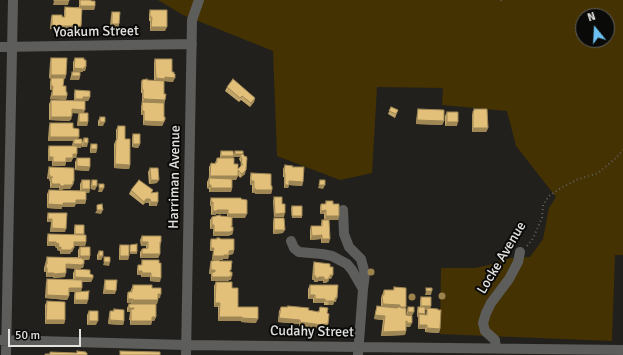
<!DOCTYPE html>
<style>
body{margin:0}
#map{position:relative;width:623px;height:355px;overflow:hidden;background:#22201d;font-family:Signika,sans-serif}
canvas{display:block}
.north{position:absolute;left:575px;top:8px;width:40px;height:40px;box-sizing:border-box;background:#0a0a08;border:1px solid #61605e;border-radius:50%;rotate:342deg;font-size:11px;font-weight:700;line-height:16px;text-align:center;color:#e3e2e0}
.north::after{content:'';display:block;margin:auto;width:14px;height:18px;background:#6cc2f3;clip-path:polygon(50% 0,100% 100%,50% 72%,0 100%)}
.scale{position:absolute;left:8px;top:329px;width:73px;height:18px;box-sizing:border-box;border:2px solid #e3e2e0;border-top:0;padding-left:5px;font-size:12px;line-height:14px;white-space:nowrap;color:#e3e2e0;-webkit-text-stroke:3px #0a0a08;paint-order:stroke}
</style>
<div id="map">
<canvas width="623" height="355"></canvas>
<div class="north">N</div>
<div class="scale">50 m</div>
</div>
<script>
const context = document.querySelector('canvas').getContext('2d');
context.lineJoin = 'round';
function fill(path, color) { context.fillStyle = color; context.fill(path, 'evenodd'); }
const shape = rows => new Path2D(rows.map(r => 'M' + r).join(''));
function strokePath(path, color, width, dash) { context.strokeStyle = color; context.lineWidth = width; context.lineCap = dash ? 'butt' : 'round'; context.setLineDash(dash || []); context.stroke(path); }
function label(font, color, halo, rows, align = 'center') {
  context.font = font + ' Signika,sans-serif'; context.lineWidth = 4; context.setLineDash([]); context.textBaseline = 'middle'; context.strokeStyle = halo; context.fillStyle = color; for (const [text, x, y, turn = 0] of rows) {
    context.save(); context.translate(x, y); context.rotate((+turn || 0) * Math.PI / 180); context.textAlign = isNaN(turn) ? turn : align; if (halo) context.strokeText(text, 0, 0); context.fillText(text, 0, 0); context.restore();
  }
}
fill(shape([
 [158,0,623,0,623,255,615,255,612,341,440,334,441,268,475,268,489,265,501,260,511,258,530,257,543,239,549,208,556,197,516,146,507,111,442,105,443,88,377,87,372,173,340,180,277,156,273,51,183,15],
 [583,16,607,16,607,40,583,40]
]), '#443202');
strokePath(shape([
 [501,0,503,2],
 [527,246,532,240,534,236,542,218,543,205,549,196,561,188,576,180,598,173,617,157,623,150]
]), '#62605e', 2, [1, 3]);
strokePath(shape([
 [0,47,192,44],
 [343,210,344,234,349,247,361,259,365,274,363,289,358,355],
 [291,241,294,248,299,252,322,254,332,256,347,264,352,270,363,289],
 [0,340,186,345,623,350],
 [496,348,495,340,485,331,483,323,486,313,491,303,509,279,518,262,520,252],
 [6,355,13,0],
 [186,355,192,20,199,0]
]), '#5d5d5b', 10);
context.fillStyle = '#9c824b';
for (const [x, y] of [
 [371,272],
 [442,296],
 [412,297]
]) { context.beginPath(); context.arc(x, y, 3.5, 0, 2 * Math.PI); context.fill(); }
fill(shape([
 [79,0,91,0,91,1,95,6,94,10,82,10,81,26,80,30,50,29,51,18,52,15,64,17,64,11,65,7,79,7],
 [150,10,165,31,150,31,150,21,149,21,149,14],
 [112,12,119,24,118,28,110,27,111,16],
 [51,58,66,75,65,79,64,79,63,86,67,96,66,100,50,99,52,90,50,90,50,82,51,79,49,78,50,62],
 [75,58,86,67,85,71,83,71,83,72,80,72,80,76,79,80,70,80,72,72,73,72,73,62],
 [155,59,172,72,173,82,164,81,164,94,165,100,164,104,164,117,165,120,162,126,143,125,143,115,141,115,141,106,143,102,142,101,142,93,141,93,141,83,142,80,147,80,154,81,154,62],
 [227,87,255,98,254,102,250,107,241,100,239,102,225,91],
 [75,90,90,97,88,101,85,101,84,113,88,122,87,126,77,126,78,116,79,113,72,113,71,120,70,120,70,121,49,120,49,104,51,100,74,101,74,94],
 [391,107,398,110,395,118,388,114],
 [418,109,444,121,442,125,416,124,417,113],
 [474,109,488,128,486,132,472,132,472,115],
 [447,112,457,126,445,126,445,116],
 [100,117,103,126,98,126,98,121],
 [50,123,73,128,78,139,82,144,81,148,77,148,77,154,76,158,73,158,71,162,66,162,65,166,52,166,52,161,48,161,48,149,49,146,72,146,73,141,48,141,49,126],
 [118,126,125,139,130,165,129,169,114,168,114,144,116,140,116,130],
 [133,134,140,144,138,148,132,147,132,138],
 [84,138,87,147,82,147,82,142],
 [91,144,97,149,96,153,90,153,90,148],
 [221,151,233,158,234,164,238,169,240,168,241,163,239,159,240,157,234,157,234,155,235,151,243,151,245,174,240,178,238,175,236,180,232,180,232,188,231,192,209,192,209,189,207,188,207,182,209,178,209,167,211,163,215,163,217,158,220,158,220,155],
 [77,158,89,171,75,170,75,162],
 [285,165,292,167,303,182,302,186,289,185,288,188,284,188,284,177,283,177,283,169],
 [49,167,74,181,70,189,63,189,59,190,59,188,50,188,50,181,49,180,49,179,47,179,48,171],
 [150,168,157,183,149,184,148,172],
 [251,173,271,186,272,190,271,194,255,194,255,193,252,193,252,185,250,185,250,177],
 [82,180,90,189,89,193,86,193,86,200,85,204,76,204,74,207,62,207,62,209,47,208,47,194,49,190,80,191,80,184],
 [92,180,95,190,91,189,91,184],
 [131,190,152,192,157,206,149,206,149,203,145,203,143,205,129,194],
 [274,197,282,204,284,217,274,217,273,201],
 [211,198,241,199,245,218,232,218,232,227,233,231,232,235,230,235,229,236,213,236,213,229,210,229,210,220,212,217,227,216,227,214,216,214,215,215,211,215,211,206,210,206,210,202],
 [326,201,333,204,339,216,338,220,329,220,329,243,321,243,321,239,310,240,310,230,311,226,321,226,321,224,322,220,324,220,324,214,320,214,320,207,321,204,325,204],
 [292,206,302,218,292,218,291,208],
 [48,213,65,232,50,232,51,222,47,222,47,217],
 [274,218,283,233,273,234,273,222],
 [75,225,84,234,84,235,86,242,85,246,74,246,72,252,71,252,70,254,60,254,60,251,57,250,57,248,55,247,55,246,47,246,47,238,48,234,74,235,74,229],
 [142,236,161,242,160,246,160,254,158,258,140,258,140,252,142,249,146,248,146,246,141,246,140,240],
 [211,239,220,239,234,250,233,254,229,255,228,259,223,259,223,260,212,260,213,251,210,251,210,243],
 [120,245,129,256,128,260,119,260,119,249],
 [80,247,90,256,89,260,84,260,83,268,81,268,80,269,66,268,65,277,53,278,53,277,46,277,46,272,44,272,44,268,47,257,78,257,78,250],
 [99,251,103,256,101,260,97,260,97,255],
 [142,260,160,282,150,281,150,277,141,277,141,275,137,275,137,269,138,265,141,265],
 [211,261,219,261,231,272,231,280,229,280,228,281,211,281,211,274,209,274,210,265],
 [314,262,330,267,331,279,329,279,328,282,327,282,326,283,323,283,323,281,318,281,318,282,314,282,314,280,312,280,313,266],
 [75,269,90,274,93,278,91,282,82,282,81,291,87,304,74,304,74,296,75,292,69,292,69,296,67,300,45,298,46,283,47,279,73,279,73,273],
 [105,280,115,294,103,294,104,284],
 [216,282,232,288,238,307,256,323,241,322,241,321,218,321,218,307,214,307,214,286],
 [133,285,152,288,160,298,158,298,157,304,156,304,156,317,154,321,152,321,151,325,130,325,130,320,129,320,130,312,127,312,127,308,129,304,131,304,131,303,127,303,127,296,128,292,130,292],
 [310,285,336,302,334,302,333,305,324,305,324,303,313,303,313,299,308,299,308,289],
 [394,287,406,307,405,308,406,315,408,307,412,316,410,327,406,327,405,335,381,336,383,320,374,319,376,310,377,306,381,307,381,298,384,290,393,290],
 [421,297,430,309,440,329,439,333,425,332,425,329,418,329,418,317,417,317,417,311,418,307,420,307,420,301],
 [425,310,427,310,426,315,424,315],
 [47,301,65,320,64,324,45,324,45,305],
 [288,306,318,312,320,307,327,313,328,324,326,328,321,328,321,329,299,326,299,324,278,322,279,311,281,307,287,307],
 [114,309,124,321,123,325,108,324,109,315,110,311,113,311],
 [89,311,96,325,87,325,87,315]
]), '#c2a569');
fill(shape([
 [54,1,69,1,68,5,53,5],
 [80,6,95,6,94,10,79,10],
 [112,24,119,24,118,28,110,27],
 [52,26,81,26,80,30,50,29],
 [151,27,167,27,165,31,150,31],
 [84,67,86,67,85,71,83,71,83,72,73,72,74,68],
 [51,75,66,75,65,79,49,78],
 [72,76,80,76,79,80,70,80],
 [165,77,175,78,173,82,164,81,154,82,156,78],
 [51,86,53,86,52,90,50,90],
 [52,96,67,96,66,100,50,99],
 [83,97,90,97,88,101,83,101,74,103,75,99],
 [255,98,254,102,250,107,251,103],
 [144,99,165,100,164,104,143,103],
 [72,109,85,110,83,114,70,113],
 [142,111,144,111,143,115,141,115],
 [71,116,72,116,71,120,70,120,70,121,49,120,51,117],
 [164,120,165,120,162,126,143,125,144,121],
 [417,120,444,121,442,125,416,124],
 [79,122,88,122,87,126,77,126],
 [100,122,105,122,103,126,98,126],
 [447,122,458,122,457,126,445,126],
 [473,128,488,128,486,132,472,132],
 [50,137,79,137,77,141,74,139,73,141,48,141],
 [84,143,88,143,87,147,82,147],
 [74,144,82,144,81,148,72,148],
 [133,144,140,144,138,148,132,147],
 [91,149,97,149,96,153,90,153],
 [73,154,77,154,76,158,71,158],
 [235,154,243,154,240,155,240,157,234,157],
 [221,156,234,156,232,160,220,160],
 [49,157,53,157,52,161,48,161],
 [66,158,73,158,71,162,65,162],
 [53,162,66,162,65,166,52,166],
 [115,164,130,165,129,169,114,168],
 [77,166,90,167,89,171,75,170],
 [246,170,245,174,240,178,242,174],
 [49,175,50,175,49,179,47,179],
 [210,176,238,176,236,180,209,180],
 [50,177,53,177,51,178,50,181,49,180],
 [151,180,159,180,157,183,149,184],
 [73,181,74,181,73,185,70,189,63,189,63,190,59,190,60,186],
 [251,181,254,181,252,185,250,185],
 [289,181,303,182,302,186,289,185,288,188,284,188,285,185],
 [52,184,60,184,59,188,50,188],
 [209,185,211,185,209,189,207,188],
 [319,185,325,185,323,189,318,188],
 [92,186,97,186,95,190,91,189],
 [99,188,104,188,102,192,98,192],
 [211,188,232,188,231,192,209,192],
 [82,189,90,189,89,193,80,193],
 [254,189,256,189,255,193,252,193],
 [256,190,272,190,271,194,255,194],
 [146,199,150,199,149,203,145,203,143,205,144,202],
 [76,200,86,200,85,204,76,204,74,207,62,207,62,209,47,208,48,204,63,203],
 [151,202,158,202,157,206,149,206],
 [211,202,213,202,211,206,210,206],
 [97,210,103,210,101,214,95,213],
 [217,210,228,210,227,214,216,214,215,215,211,215,213,211],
 [326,210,324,214,320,214,321,211],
 [285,213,284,217,274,217,275,214],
 [228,214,247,214,245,218,227,218],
 [292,216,302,216,302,218,292,218],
 [326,216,339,216,338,220,324,220],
 [48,219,52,219,51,222,47,222],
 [212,225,214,225,213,229,210,229],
 [52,228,66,229,65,232,50,232],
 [274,230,285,230,283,233,273,234],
 [233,231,232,235,230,235,229,236,213,236,214,232],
 [322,235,321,239,310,240,312,236],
 [322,239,330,239,329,243,321,243],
 [48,242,56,242,55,246,47,246],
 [74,242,86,242,85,246,72,246],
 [142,242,148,242,146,246,141,246],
 [56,243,59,244,57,248,55,247],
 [58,247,61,247,60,251,57,250],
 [72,248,74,248,72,252,71,252,70,254,60,254,61,250],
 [211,248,214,248,213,251,210,251],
 [234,250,233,254,229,255,228,259,223,259,223,260,212,260,213,256,224,255,229,251],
 [130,252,137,252,137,254,130,254],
 [142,254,160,254,158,258,140,258],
 [80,256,90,256,89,260,78,259],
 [99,256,103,256,101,260,97,260],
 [120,256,129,256,128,260,119,260],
 [104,262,110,262,109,266,103,265],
 [66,264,84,264,83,268,81,268,80,269,65,268],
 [46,268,47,268,46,272,44,272],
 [211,270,215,270,214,274,212,272,211,274,209,274],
 [138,271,142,271,141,275,137,275],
 [47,273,54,273,53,277,46,277],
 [66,273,65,277,53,278,54,274],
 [142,273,151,273,150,277,141,277],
 [330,275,333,275,331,279,329,279,328,282,327,282,326,283,323,283,324,279],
 [232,276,231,280,229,280,228,281,211,281,212,277],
 [314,276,316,276,314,280,312,280],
 [75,277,93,278,91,282,73,281],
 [151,277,161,278,160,282,150,281],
 [319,277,324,277,323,281,318,281,318,282,314,282,315,278],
 [69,288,82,288,81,292,67,292],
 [105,290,116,291,115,294,103,294],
 [426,291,432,291,431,295,425,295],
 [158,294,161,294,160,298,157,298],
 [47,295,69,296,67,300,45,298],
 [310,295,315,295,313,299,308,299],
 [335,298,337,298,336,302,334,302,333,305,328,305,329,301],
 [128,299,133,299,131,303,127,303],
 [315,299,325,299,324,303,313,303],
 [75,300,88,300,87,304,74,304],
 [133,300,158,300,157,304,131,304],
 [215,303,220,303,218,307,214,307],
 [383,304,400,305,399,309,381,308],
 [421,306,431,306,430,310,420,310],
 [129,308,134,308,133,312,131,309,130,312,127,312],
 [408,312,414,312,412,316,406,316],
 [418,313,425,314,423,317,419,314,418,317,417,317],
 [375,315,385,316,383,320,374,319],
 [152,317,156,317,154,321,151,321],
 [219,317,242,317,241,321,218,321],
 [242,318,258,319,256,323,241,322],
 [279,318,300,320,299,324,278,322],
 [46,320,65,320,64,324,45,324],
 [110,320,124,321,123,325,108,324],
 [89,321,98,321,96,325,87,325],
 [131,321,152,321,151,325,130,325],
 [300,322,322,324,328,324,326,328,321,328,321,329,299,326],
 [407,323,412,323,410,327,406,327],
 [419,325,427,325,425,329,418,329],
 [427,328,440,329,439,333,425,332],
 [406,331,405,335,381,336,383,332]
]), '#9e8655');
const building = shape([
 [54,0,69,0,69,1,54,1,54,0],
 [80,0,91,0,91,1,95,1,95,6,80,6,80,0],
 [65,7,82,8,81,26,52,26,52,15,62,15,62,17,65,17,65,7],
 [150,10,167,10,167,27,151,27,152,17,150,17,150,10],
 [112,12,120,12,119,24,112,24,112,12],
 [51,58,67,58,66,75,51,75,51,58],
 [75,58,84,58,84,60,86,60,86,67,84,67,84,69,74,68,75,58],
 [155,59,172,59,172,72,174,72,174,74,175,74,175,78,165,77,165,79,156,78,155,59],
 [72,72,80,72,80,76,72,76,72,72],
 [51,78,64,78,63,86,66,86,66,92,67,92,67,96,52,96,53,86,51,86,51,78],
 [147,79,147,80,164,81,164,94,166,94,165,100,144,99,144,98,143,98,143,89,142,89,142,80,147,79],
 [233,79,255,98,251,103,242,96,240,98,227,87,233,79],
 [75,90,90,91,90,97,83,97,83,99,75,99,75,90],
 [51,100,85,101,85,110,72,109,72,116,71,116,71,117,51,117,51,100],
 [142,102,164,103,164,117,165,117,165,120,164,120,164,122,144,121,144,111,142,111,142,102],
 [391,107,398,110,396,114,389,111,391,107],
 [418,109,444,110,444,121,417,120,418,109],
 [474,109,487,109,488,128,473,128,473,111,474,111,474,109],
 [447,112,458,112,458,122,447,122,447,112],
 [79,113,88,113,88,122,79,122,79,113],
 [100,117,105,117,105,122,100,122,100,117],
 [50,123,73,123,73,128,79,129,79,137,50,137,50,123],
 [118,126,125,126,125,139,130,139,130,165,115,164,116,140,117,140,118,126],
 [133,134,140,134,140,144,133,144,133,134],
 [84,138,88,138,88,143,84,143,84,138],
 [74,139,82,139,82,144,74,144,74,139],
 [91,144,97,144,97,149,91,149,91,144],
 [49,146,77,146,77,154,73,154,73,158,66,158,66,162,53,162,53,157,49,157,49,146],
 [221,151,233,151,234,156,221,156,221,151],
 [235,151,243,151,243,154,235,154,235,151],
 [243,154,245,157,246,156,247,158,246,170,242,174,238,170,238,176,210,176,211,163,215,164,217,162,217,158,234,158,234,164,238,164,238,169,243,164,241,164,242,159,240,155,243,154],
 [77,158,90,158,90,167,77,166,77,158],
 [285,165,293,166,292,167,304,167,303,182,289,181,289,185,285,185,285,173,284,173,285,165],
 [49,167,74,168,74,181,73,181,73,184,71,185,64,185,64,186,60,186,60,184,52,184,51,178,53,177,50,177,50,175,49,175,49,167],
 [150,168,158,168,159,180,151,180,150,168],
 [251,173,271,174,271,186,272,186,272,190,256,190,256,189,254,189,254,181,251,181,251,173],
 [209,178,232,179,232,188,211,188,211,185,209,185,209,178],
 [82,180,90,180,90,189,82,189,82,180],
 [92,180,97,180,97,186,92,186,92,180],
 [139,180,153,190,151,193,158,192,158,202,151,202,150,199,146,199,144,202,131,190,139,180],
 [320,180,325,180,325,185,319,185,320,180],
 [99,184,104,184,104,188,99,188,99,184],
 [49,190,86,191,86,200,76,200,76,203,63,203,63,205,48,204,49,190],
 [274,197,282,197,282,204,285,204,285,213,275,214,274,197],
 [211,198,241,198,241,199,247,200,247,214,228,214,228,210,217,210,217,211,213,211,213,202,211,202,211,198],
 [326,201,333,201,333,204,339,204,339,216,326,216,326,210,321,211,321,204,326,204,326,201],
 [102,204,103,210,97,210,97,205,102,204],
 [292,206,302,206,302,216,292,216,292,206],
 [48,213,67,213,66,229,52,228,52,219,48,219,48,213],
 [220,215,220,216,232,217,232,226,231,226,231,227,233,227,233,231,231,231,231,232,214,232,214,225,212,225,212,217,220,215],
 [274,218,284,218,285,230,274,230,274,218],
 [322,220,329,220,330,239,322,239,322,235,312,236,311,226,322,226,322,220],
 [75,225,84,225,84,234,75,234,75,225],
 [48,234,86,235,86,242,74,242,74,248,72,248,72,250,61,250,61,247,58,247,59,244,56,243,56,242,48,242,48,234],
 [142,236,161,236,161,242,160,242,160,254,142,254,142,249,148,248,148,242,142,242,142,236],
 [217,238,220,238,220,239,234,239,234,250,229,251,229,255,224,255,224,256,213,256,214,248,211,248,211,239,217,239,217,238],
 [137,244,137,252,130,252,130,245,137,244],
 [120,245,129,245,129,256,120,256,120,245],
 [80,247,90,247,90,256,80,256,80,247],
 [99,251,103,251,103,256,99,256,99,251],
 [47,257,82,258,82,259,84,259,84,264,82,264,82,265,66,264,66,273,54,274,54,273,47,273,47,268,46,268,46,264,47,264,47,257],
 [104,257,110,257,110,262,104,262,104,257],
 [142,260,159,260,159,263,161,263,161,278,151,277,151,273,142,273,142,271,138,271,138,265,142,265,142,260],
 [219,260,219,261,232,261,231,270,230,270,230,272,232,272,232,276,230,276,230,277,212,277,212,272,215,272,215,270,211,270,211,261,219,260],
 [314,262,330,264,330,267,333,267,333,275,330,275,330,278,328,278,328,280,324,279,324,277,319,277,319,278,315,278,316,276,314,276,314,262],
 [75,269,90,270,90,274,93,275,93,278,75,277,75,269],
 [47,279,82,280,82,288,69,288,69,296,47,295,47,279],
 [105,280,117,280,116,291,105,290,105,280],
 [216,282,232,282,232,288,238,288,238,307,258,307,258,319,242,318,242,317,219,317,220,303,215,303,216,282],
 [133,285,152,285,152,288,161,288,161,294,158,294,158,300,133,300,133,299,128,299,128,292,132,292,132,289,133,289,133,285],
 [310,285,338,285,337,298,335,298,335,301,325,301,325,299,315,299,315,295,310,295,310,285],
 [394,287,406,288,406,307,400,307,400,305,383,304,382,295,384,295,384,290,394,290,394,287],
 [426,288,432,288,432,291,426,291,426,288],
 [89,291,88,300,75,300,75,292,89,291],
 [421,297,431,297,431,306,421,306,421,297],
 [47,301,65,302,65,320,46,320,47,301],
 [129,304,156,304,156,317,152,317,152,321,131,321,131,309,134,309,134,308,129,308,129,304],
 [288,306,309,308,308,310,319,312,320,307,328,308,327,313,329,314,328,324,322,324,322,325,300,322,300,320,279,318,281,307,288,307,288,306],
 [377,306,397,308,398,307,401,307,401,308,406,308,406,315,412,316,412,323,407,323,407,321,406,321,406,331,383,332,385,316,375,315,377,306],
 [408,307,414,307,414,312,408,312,408,307],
 [418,307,425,307,425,314,418,313,418,307],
 [427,308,438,309,438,310,441,310,440,329,427,328,427,325,419,325,419,314,427,315,427,308],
 [114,309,124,310,124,321,110,320,110,311,114,311,114,309],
 [89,311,98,311,98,321,89,321,89,311],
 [77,351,86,352,86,353,87,353,87,355,45,355,45,354,50,354,50,352,77,353,77,351],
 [120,351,160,352,160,355,120,355,120,351]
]);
fill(building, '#e2c07a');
strokePath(building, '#9e8655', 1);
label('14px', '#e3e2e0', '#0a0a08', [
 ["Yoakum Street",96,32,-1],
 ["Harriman Avenue",175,177,-89],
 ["Locke Avenue",502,258,-59],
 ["Cudahy Street",312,332,1]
]);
</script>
